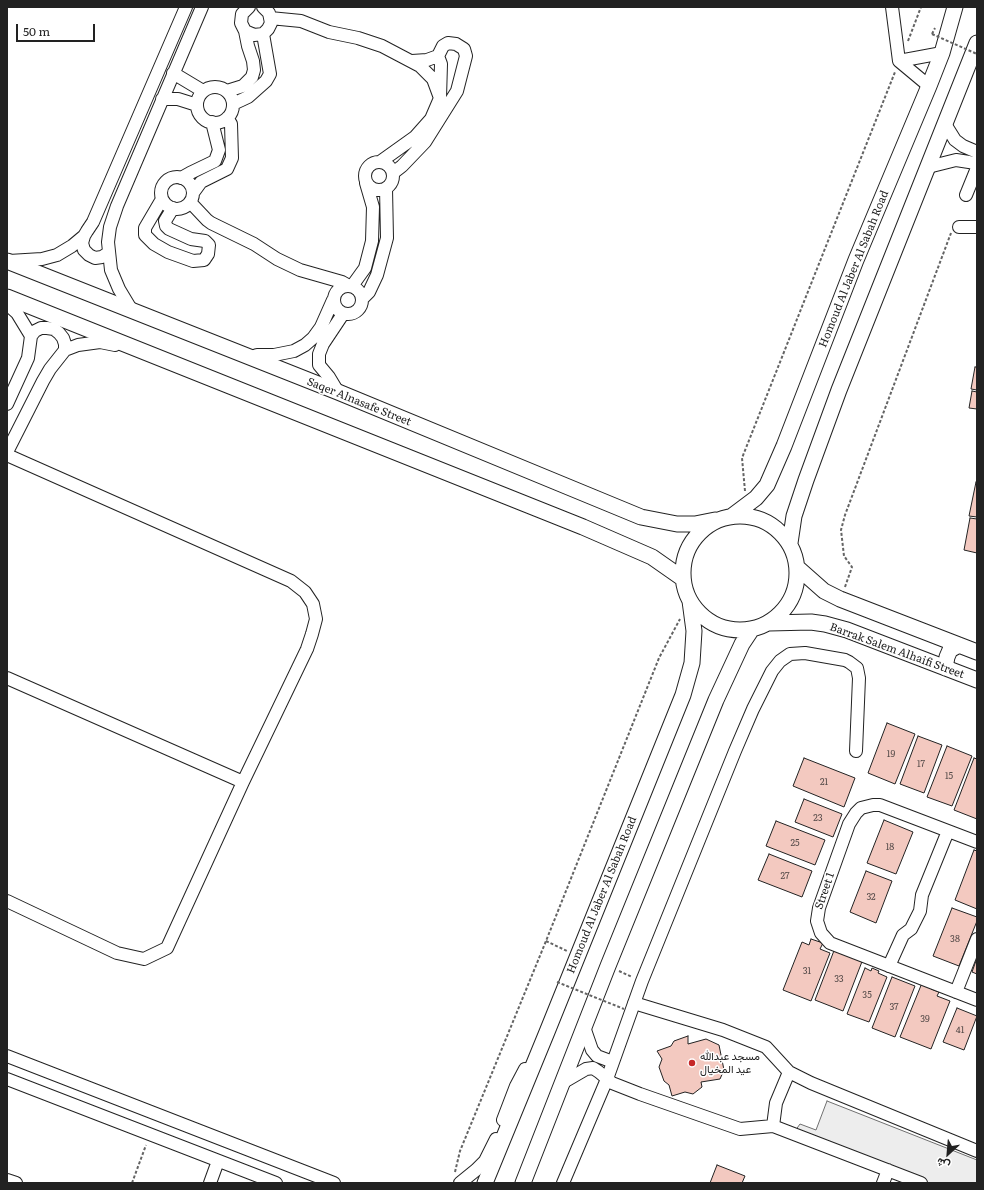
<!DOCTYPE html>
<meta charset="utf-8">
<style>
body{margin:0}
#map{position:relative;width:984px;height:1190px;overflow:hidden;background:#fff;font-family:Literata,Vazirmatn,serif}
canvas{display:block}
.frame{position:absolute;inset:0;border:8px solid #222;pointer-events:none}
.north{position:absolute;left:928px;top:1134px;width:40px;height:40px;-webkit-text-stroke:3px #fff;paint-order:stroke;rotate:206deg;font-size:11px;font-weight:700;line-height:16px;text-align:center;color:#222}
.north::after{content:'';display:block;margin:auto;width:14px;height:18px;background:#222;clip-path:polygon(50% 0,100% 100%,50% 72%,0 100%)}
.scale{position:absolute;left:16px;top:24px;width:79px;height:18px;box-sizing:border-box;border:2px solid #222;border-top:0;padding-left:5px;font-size:12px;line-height:14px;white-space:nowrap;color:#222;-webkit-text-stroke:3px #fff;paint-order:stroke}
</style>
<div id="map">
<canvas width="984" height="1190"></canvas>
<div class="frame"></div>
<div class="north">ش</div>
<div class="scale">50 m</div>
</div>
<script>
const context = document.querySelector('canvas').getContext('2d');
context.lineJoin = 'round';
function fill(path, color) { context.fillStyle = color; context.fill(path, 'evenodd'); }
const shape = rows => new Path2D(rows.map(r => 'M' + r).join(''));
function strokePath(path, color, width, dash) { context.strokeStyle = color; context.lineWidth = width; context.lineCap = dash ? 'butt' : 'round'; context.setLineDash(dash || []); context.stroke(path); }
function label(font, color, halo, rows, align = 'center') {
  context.font = font + ' Literata,Vazirmatn,serif'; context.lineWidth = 3; context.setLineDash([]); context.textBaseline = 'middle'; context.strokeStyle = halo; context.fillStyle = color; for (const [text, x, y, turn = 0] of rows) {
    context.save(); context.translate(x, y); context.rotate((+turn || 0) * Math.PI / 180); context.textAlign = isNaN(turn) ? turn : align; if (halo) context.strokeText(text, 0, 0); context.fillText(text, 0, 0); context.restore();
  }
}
const parking = shape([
 [827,1101,977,1160,977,1183,929,1183,795,1131,800,1124,816,1130,827,1101]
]);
fill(parking, '#ededed');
strokePath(parking, '#6f6f6f', 1);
const building = shape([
 [975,367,977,367,977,390,971,389,975,367],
 [972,391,977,392,977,409,969,408,972,391],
 [976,482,977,482,977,517,969,516,976,482],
 [970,518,977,519,977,553,964,550,970,518],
 [887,723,915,734,895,784,868,773,887,723],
 [918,736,942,745,924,793,900,784,918,736],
 [947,746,972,756,952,806,927,797,947,746],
 [804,758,855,778,844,807,793,786,804,758],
 [974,758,977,759,977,819,954,810,974,758],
 [804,799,842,814,833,837,795,822,804,799],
 [884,820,913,832,896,874,867,863,884,820],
 [776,821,825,840,815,865,766,846,776,821],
 [974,850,977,851,977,909,955,900,974,850],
 [769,854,812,871,802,897,758,880,769,854],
 [866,871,892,881,876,923,850,912,866,871],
 [952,908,977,917,977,921,959,966,933,956,952,908],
 [811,939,823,943,820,949,830,953,811,1001,783,990,802,942,809,945,811,939],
 [835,948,863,959,843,1011,815,1000,835,948],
 [977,958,977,974,972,972,977,958],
 [865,968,871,971,872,968,879,971,878,973,887,977,869,1022,847,1014,865,968],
 [892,977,915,986,895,1037,872,1028,892,977],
 [922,983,932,987,931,989,939,992,937,996,950,1001,931,1049,900,1037,922,983],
 [957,1008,977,1016,964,1050,943,1042,957,1008],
 [688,1036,688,1044,706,1039,719,1045,724,1070,720,1079,701,1082,702,1087,693,1094,685,1092,672,1096,669,1085,664,1081,659,1067,662,1059,657,1051,671,1046,674,1041,688,1036],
 [717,1165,745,1176,742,1183,710,1183,717,1165]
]);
fill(building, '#f3c9c0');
strokePath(building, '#222', 1);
const minor = shape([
 [249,7,242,14,241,23,245,31,254,35,263,34,268,29,271,23,269,13,263,7],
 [892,7,899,61,929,86],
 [270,18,301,21,329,32,358,38,382,46,420,66,433,79,440,98],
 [899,61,942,53],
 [173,73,203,91],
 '197 105a18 18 0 1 1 36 0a18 18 0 1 1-36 0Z',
 [227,91,243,86,252,77,254,70,253,61,248,46,245,31],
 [162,99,178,99,197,105],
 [233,104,248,97,266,81,270,74,263,34],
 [945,124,955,140,963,146,977,152],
 '365 176a14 14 0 1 1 28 0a14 14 0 1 1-28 0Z',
 [380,162,415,137,431,119,440,98,441,64,438,56],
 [928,167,956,160,969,162,977,164],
 [393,173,402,166,425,142,457,91,466,56,464,49,456,44,448,43,443,46,438,56,427,60,412,61],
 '161 193a16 16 0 1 1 32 0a16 16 0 1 1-32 0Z',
 [181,178,190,173,215,161,219,150,212,122],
 [193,193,201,182,227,169,232,158,231,124,227,118],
 [966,195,977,168],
 [162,199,145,228,145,235,154,244,168,252,193,261,204,260,208,254,209,245,205,241,191,239,169,229,166,226,165,221,173,208],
 [190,202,207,220,211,223,254,244,277,259,300,270,342,282,349,286],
 [959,227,977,227],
 [84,236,82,243,84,250,89,255,95,258,102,257,108,253],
 [9,261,42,259,57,255,72,246,84,236,87,231,93,222,186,7],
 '334 300a14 14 0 1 1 28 0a14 14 0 1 1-28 0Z',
 [352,286,365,268,372,241,373,207,366,183],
 [363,298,369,292,377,275,387,238,386,188],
 [7,304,17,313,31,336,28,358,7,404],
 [131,309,119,289,111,270,108,242,110,227,117,206,202,7],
 [31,336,35,331,41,328,47,328,54,329,59,333,63,338,65,344,65,350],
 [250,358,257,355,274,355,294,351,305,345,313,338,321,327,333,300],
 [338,392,329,377,319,365,319,354,323,344,343,314],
 [7,452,43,381,50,369,65,350,78,345,100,342,115,345],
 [7,455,291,581,305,592,313,604,316,619,312,634,307,649,243,782,167,948,144,959,117,953,7,901],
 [7,678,243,782],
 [977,842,880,805,873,805,861,808,856,813,849,824,819,908,817,921,821,933,830,943,977,1000],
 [889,966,903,935,911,929,920,911,922,895,948,831],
 [956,992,977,939],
 [634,1003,723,1030,766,1047,789,1072,811,1083,977,1151],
 [584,1027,592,1050,597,1056,613,1062],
 [7,1056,334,1183],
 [7,1079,276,1183],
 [562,1083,586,1069,593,1068,599,1072,612,1083,640,1094,740,1129,773,1126,921,1183],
 [503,1120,516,1086,525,1069],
 [773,1126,776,1103,789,1072],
 [7,1180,16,1183],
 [210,1183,218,1161],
 [460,1183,476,1170,485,1161,496,1139],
 [563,1183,607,1079,642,981,735,751,753,709,772,671,780,661,790,654,805,653,845,660,849,662,857,668,859,678,856,751],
 [883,1183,888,1170]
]);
const major = shape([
 [7,261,338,392,641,517,677,524,695,524,715,520],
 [7,297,583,527,652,557,682,578],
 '683 573a57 57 0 1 1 114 0a57 57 0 1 1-114 0Z',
 [732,516,756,498,767,485,784,446,856,260,929,86,942,53,955,7],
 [790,543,794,516,806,480,839,390,977,43],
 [798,568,824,591,840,599,977,652],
 [769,623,811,622,825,624,847,630,977,680],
 [945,668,947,657,950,650,959,645],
 [485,1183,547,1032,683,695,692,663,694,631,690,601],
 [523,1183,608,966,716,700,742,644,752,629]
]);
strokePath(minor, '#222', 14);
strokePath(major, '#222', 17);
strokePath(shape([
 [932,34,935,28],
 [908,41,921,7],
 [745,491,742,458,895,72],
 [845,587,852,567,844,556,841,530,845,515,951,233],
 [546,941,567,951],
 [619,971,632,977],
 [455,1172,460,1151,546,941,659,658,680,619],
 [132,1183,146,1145]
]), '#646464', 2, [3, 2]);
strokePath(minor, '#fff', 12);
strokePath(major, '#fff', 15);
strokePath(shape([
 [932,34,977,54],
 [557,982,624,1009]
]), '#646464', 2, [3, 2]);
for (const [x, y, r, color] of [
 [692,1063,4,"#c62828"]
]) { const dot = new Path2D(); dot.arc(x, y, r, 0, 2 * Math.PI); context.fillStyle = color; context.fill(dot); strokePath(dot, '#fff', 1.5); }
label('9px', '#564c4a', null, [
 ["19",891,754],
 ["17",921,764],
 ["15",949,776],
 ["21",824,782],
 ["23",818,818],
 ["25",795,843],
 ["18",890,847],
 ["27",785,876],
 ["32",871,897],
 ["38",955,939],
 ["31",807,971],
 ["33",839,979],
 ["35",867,995],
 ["37",894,1007],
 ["39",925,1019],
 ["41",960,1030]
]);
label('11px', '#222', '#fff', [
 ["Homoud Al Jaber Al Sabah Road",854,269,-68],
 ["Saqer Alnasafe Street",359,402,22],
 ["Barrak Salem Alhaifi Street",897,651,20],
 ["Street 1",825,891,-71],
 ["Homoud Al Jaber Al Sabah Road",602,895,-68]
]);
label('11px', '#222', '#fff', [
 ["مسجد عبدالله",700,1057],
 ["عيد المخيال",700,1070]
], 'left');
</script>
